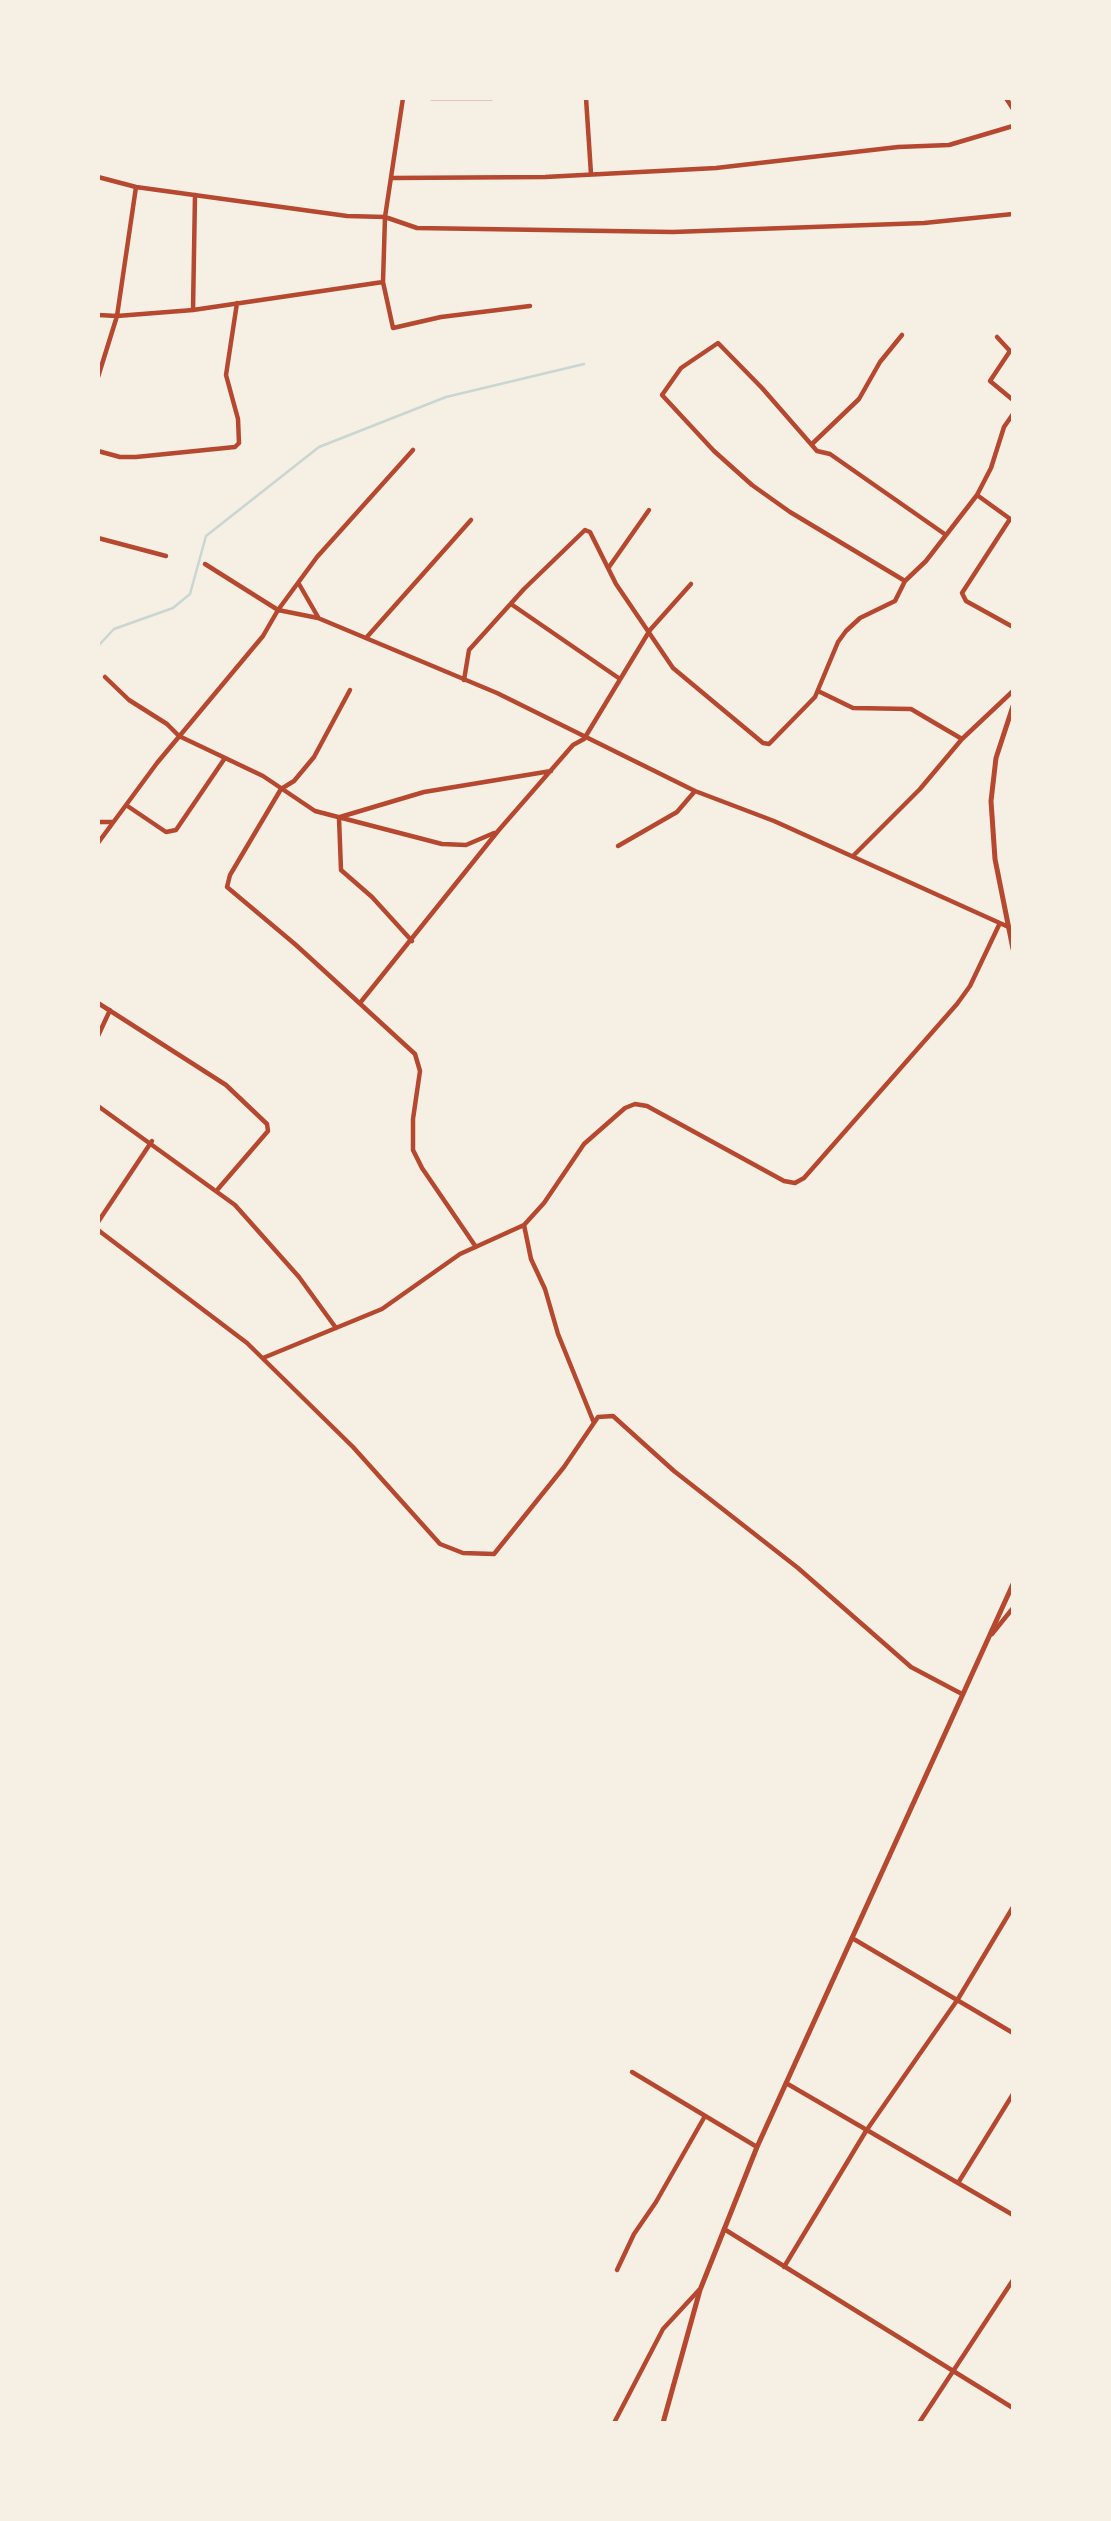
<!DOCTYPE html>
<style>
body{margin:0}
#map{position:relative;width:1111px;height:2521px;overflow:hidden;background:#f6efe4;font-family:Roboto,sans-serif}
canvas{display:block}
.frame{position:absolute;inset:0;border:100px solid #f6efe4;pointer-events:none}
</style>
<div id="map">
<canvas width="1111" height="2521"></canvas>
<div class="frame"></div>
</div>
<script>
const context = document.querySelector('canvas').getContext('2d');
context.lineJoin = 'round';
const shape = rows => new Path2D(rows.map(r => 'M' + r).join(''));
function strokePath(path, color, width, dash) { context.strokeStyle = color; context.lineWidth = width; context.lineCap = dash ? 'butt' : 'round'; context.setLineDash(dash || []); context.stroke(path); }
strokePath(shape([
 [98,646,114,629,173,608,190,594,206,536,319,447,446,397,584,364]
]), '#c9d6d2', 2.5);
strokePath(shape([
 [403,98,385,217,383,282,393,328,441,317,530,306],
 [431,98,492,98],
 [586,98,591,174],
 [1006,98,1013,109],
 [98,177,136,187,347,216,385,217,417,228,673,232,924,223,1013,214],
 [392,178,545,177,716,168,898,147,949,145,1013,126],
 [193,310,195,195],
 [98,315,117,316,193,310,383,282],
 [997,337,1010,351,990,381,1013,400],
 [98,377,117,316,136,187],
 [812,444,859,399,880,362,902,335],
 [98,451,120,457,136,457,235,447,239,443,238,419,226,375,237,303],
 [977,495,1013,521],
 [1010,519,962,593,966,601,1013,627],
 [98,538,166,556],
 [205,564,278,610,318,618,497,693,695,791,774,821,1013,929],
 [609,567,649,510],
 [905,581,790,512,752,485,714,451,662,395,681,368,718,343,762,388,817,451,830,454,946,535],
 [299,584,318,617],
 [511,604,620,679],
 [366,638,471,520],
 [105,677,129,700,167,724,179,736,263,776,315,811,442,844,466,845,494,833],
 [464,680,469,650,524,589,585,530,590,532,616,584,673,668,763,743,769,744,815,697,838,642,846,631,860,618,895,601,905,581,926,561,977,495,991,468,1004,427,1013,414],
 [350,690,314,757,294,781,281,789,230,875,227,887,296,945,415,1054,420,1071,413,1119,413,1150,422,1168,476,1247],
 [818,691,853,708,911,709,962,739],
 [126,805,166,832,176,830,225,758],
 [340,817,424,792,551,771],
 [339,818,341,870,372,897,412,941],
 [98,822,112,822],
 [98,843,157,763,263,636,278,610,317,557,413,450],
 [618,846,677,812,695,791],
 [853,856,920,789,962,739,1013,691],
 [98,1003,226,1085,267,1124,268,1131,218,1189],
 [360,1003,498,831,573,745,584,739,650,630,691,584],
 [98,1036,110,1010],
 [98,1106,235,1205,299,1277,336,1328],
 [98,1222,152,1141],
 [524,1225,531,1259,545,1289,558,1334,594,1423],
 [98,1230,247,1343,353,1447,440,1544,463,1553,494,1554,564,1467,598,1417,613,1416,674,1471,798,1568,911,1667,962,1694],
 [263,1358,382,1309,460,1254,524,1225,544,1203,584,1144,625,1108,635,1104,647,1106,784,1181,795,1183,804,1178,957,1004,970,986,999,925],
 [992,1634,1013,1608],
 [852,1938,1013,2033],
 [632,2072,757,2147],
 [786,2083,1013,2215],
 [958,2183,1013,2094],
 [724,2229,1013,2408],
 [784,2267,866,2131,958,1999,1013,1907],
 [617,2270,634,2234,656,2202,705,2116],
 [614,2423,663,2329,699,2290],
 [919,2423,1013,2280]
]), '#b5482f', 4.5);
strokePath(shape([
 [1013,706,996,758,991,801,995,859,1013,949],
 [663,2423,700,2290,757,2147,1013,1584]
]), '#b5482f', 5);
</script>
